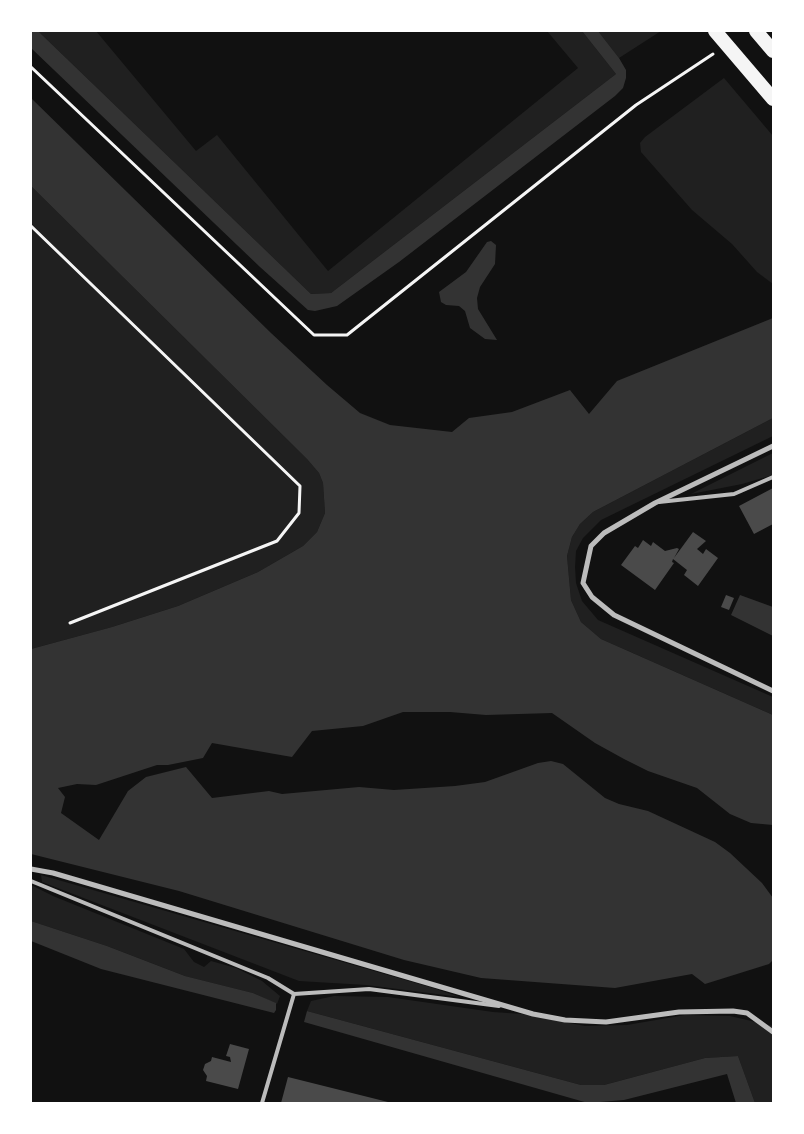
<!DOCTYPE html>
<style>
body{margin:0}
#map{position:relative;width:804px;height:1134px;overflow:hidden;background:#111;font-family:Raleway,sans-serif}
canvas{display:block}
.frame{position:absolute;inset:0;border:32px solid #fff;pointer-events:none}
</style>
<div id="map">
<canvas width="804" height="1134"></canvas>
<div class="frame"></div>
</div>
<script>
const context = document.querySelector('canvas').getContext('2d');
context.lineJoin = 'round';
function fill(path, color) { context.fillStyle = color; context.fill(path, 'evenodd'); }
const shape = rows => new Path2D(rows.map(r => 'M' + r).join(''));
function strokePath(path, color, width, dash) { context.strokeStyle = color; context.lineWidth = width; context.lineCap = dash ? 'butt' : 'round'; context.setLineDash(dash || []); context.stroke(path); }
fill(shape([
 [38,31,96,31,196,151,217,135,328,271,578,68,547,31,582,31,616,74,331,293,311,294],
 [598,31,661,31,619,58],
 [724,78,773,136,773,284,757,272,732,244,692,210,641,152,640,143,645,137],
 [31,186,307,459,319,473,323,483,325,513,317,532,303,546,258,572,178,606,112,627,31,649],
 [773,418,773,436,601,520,583,538,576,551,575,567,576,583,582,601,598,620,773,697,773,715,601,639,581,622,571,600,567,556,572,537,580,524,593,512],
 [773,453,773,475,742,484,691,494],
 [41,875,433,988,460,997,366,985,299,981,42,882],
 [31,885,53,896,184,949,194,962,204,967,211,961,236,968,262,981,280,996,277,1004,253,993,185,976,107,946,31,921],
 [334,996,388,997,493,1012,522,1014,585,1026,627,1025,685,1015,730,1016,773,1026,773,1103,755,1103,738,1056,705,1058,604,1085,581,1085,307,1011,311,1001]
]), '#202020');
fill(shape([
 [31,31,38,31,311,294,331,293,616,74,582,31,598,31,619,58,626,70,626,78,623,88,615,96,399,262,337,306,315,311,308,310,260,267,31,48],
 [31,98,271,333,327,385,360,413,390,425,452,432,469,418,512,412,570,390,589,414,617,381,773,318,773,418,593,512,580,524,572,537,567,556,571,600,581,622,601,639,773,715,773,825,751,823,730,814,697,788,648,771,624,759,595,743,552,713,486,715,450,712,403,712,363,726,312,731,292,757,212,743,203,758,168,765,157,765,96,785,77,784,58,788,65,797,61,813,99,840,128,791,146,777,186,767,212,798,269,791,282,794,359,787,394,790,455,786,485,782,538,763,551,761,563,764,605,798,619,804,648,811,715,842,730,853,762,883,773,898,773,960,769,964,705,984,692,974,615,988,481,978,404,960,179,891,31,854,31,649,112,627,178,606,258,572,303,546,317,532,325,513,323,483,319,473,307,459,31,186],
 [491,241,496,245,495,264,480,287,477,298,478,309,497,340,485,339,470,328,465,311,459,306,446,305,441,302,439,292,466,272,487,242],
 [740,595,773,607,773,636,731,615],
 [31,921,107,946,185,976,253,993,276,1003,276,1010,274,1013,101,969,31,941],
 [307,1011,581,1085,604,1085,705,1058,738,1056,755,1103,736,1103,727,1074,624,1100,588,1103,304,1022]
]), '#333');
fill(shape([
 [773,488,773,524,754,534,739,506],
 [693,532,706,541,697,549,703,554,706,549,718,558,698,586,684,575,687,570,673,559,672,562,674,563,655,590,621,565,635,546,638,548,643,540,651,546,653,542,665,551,677,548,679,549,674,558],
 [726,595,734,598,729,610,721,607],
 [230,1044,249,1049,238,1089,206,1081,207,1076,203,1070,205,1064,211,1061,212,1057,231,1062,230,1057,226,1056],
 [288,1077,388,1102,387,1103,281,1103]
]), '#4a4a4a');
strokePath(shape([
 [31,67,314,335,347,335,636,105,713,54],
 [31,226,300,486,299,513,277,541,70,623]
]), '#f5f5f5', 3);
strokePath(shape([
 [659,502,734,494,773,477],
 [31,881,268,978,294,994],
 [262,1103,294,994,369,989,499,1006]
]), '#bcbcbc', 4);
strokePath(shape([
 [773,446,655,503,604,533,591,546,583,583,592,597,614,615,773,691],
 [31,869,53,873,533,1014,565,1020,606,1022,679,1012,733,1011,747,1013,773,1032]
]), '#bcbcbc', 5);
strokePath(shape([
 [715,31,773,99],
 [756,31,773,51]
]), '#f5f5f5', 14);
</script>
